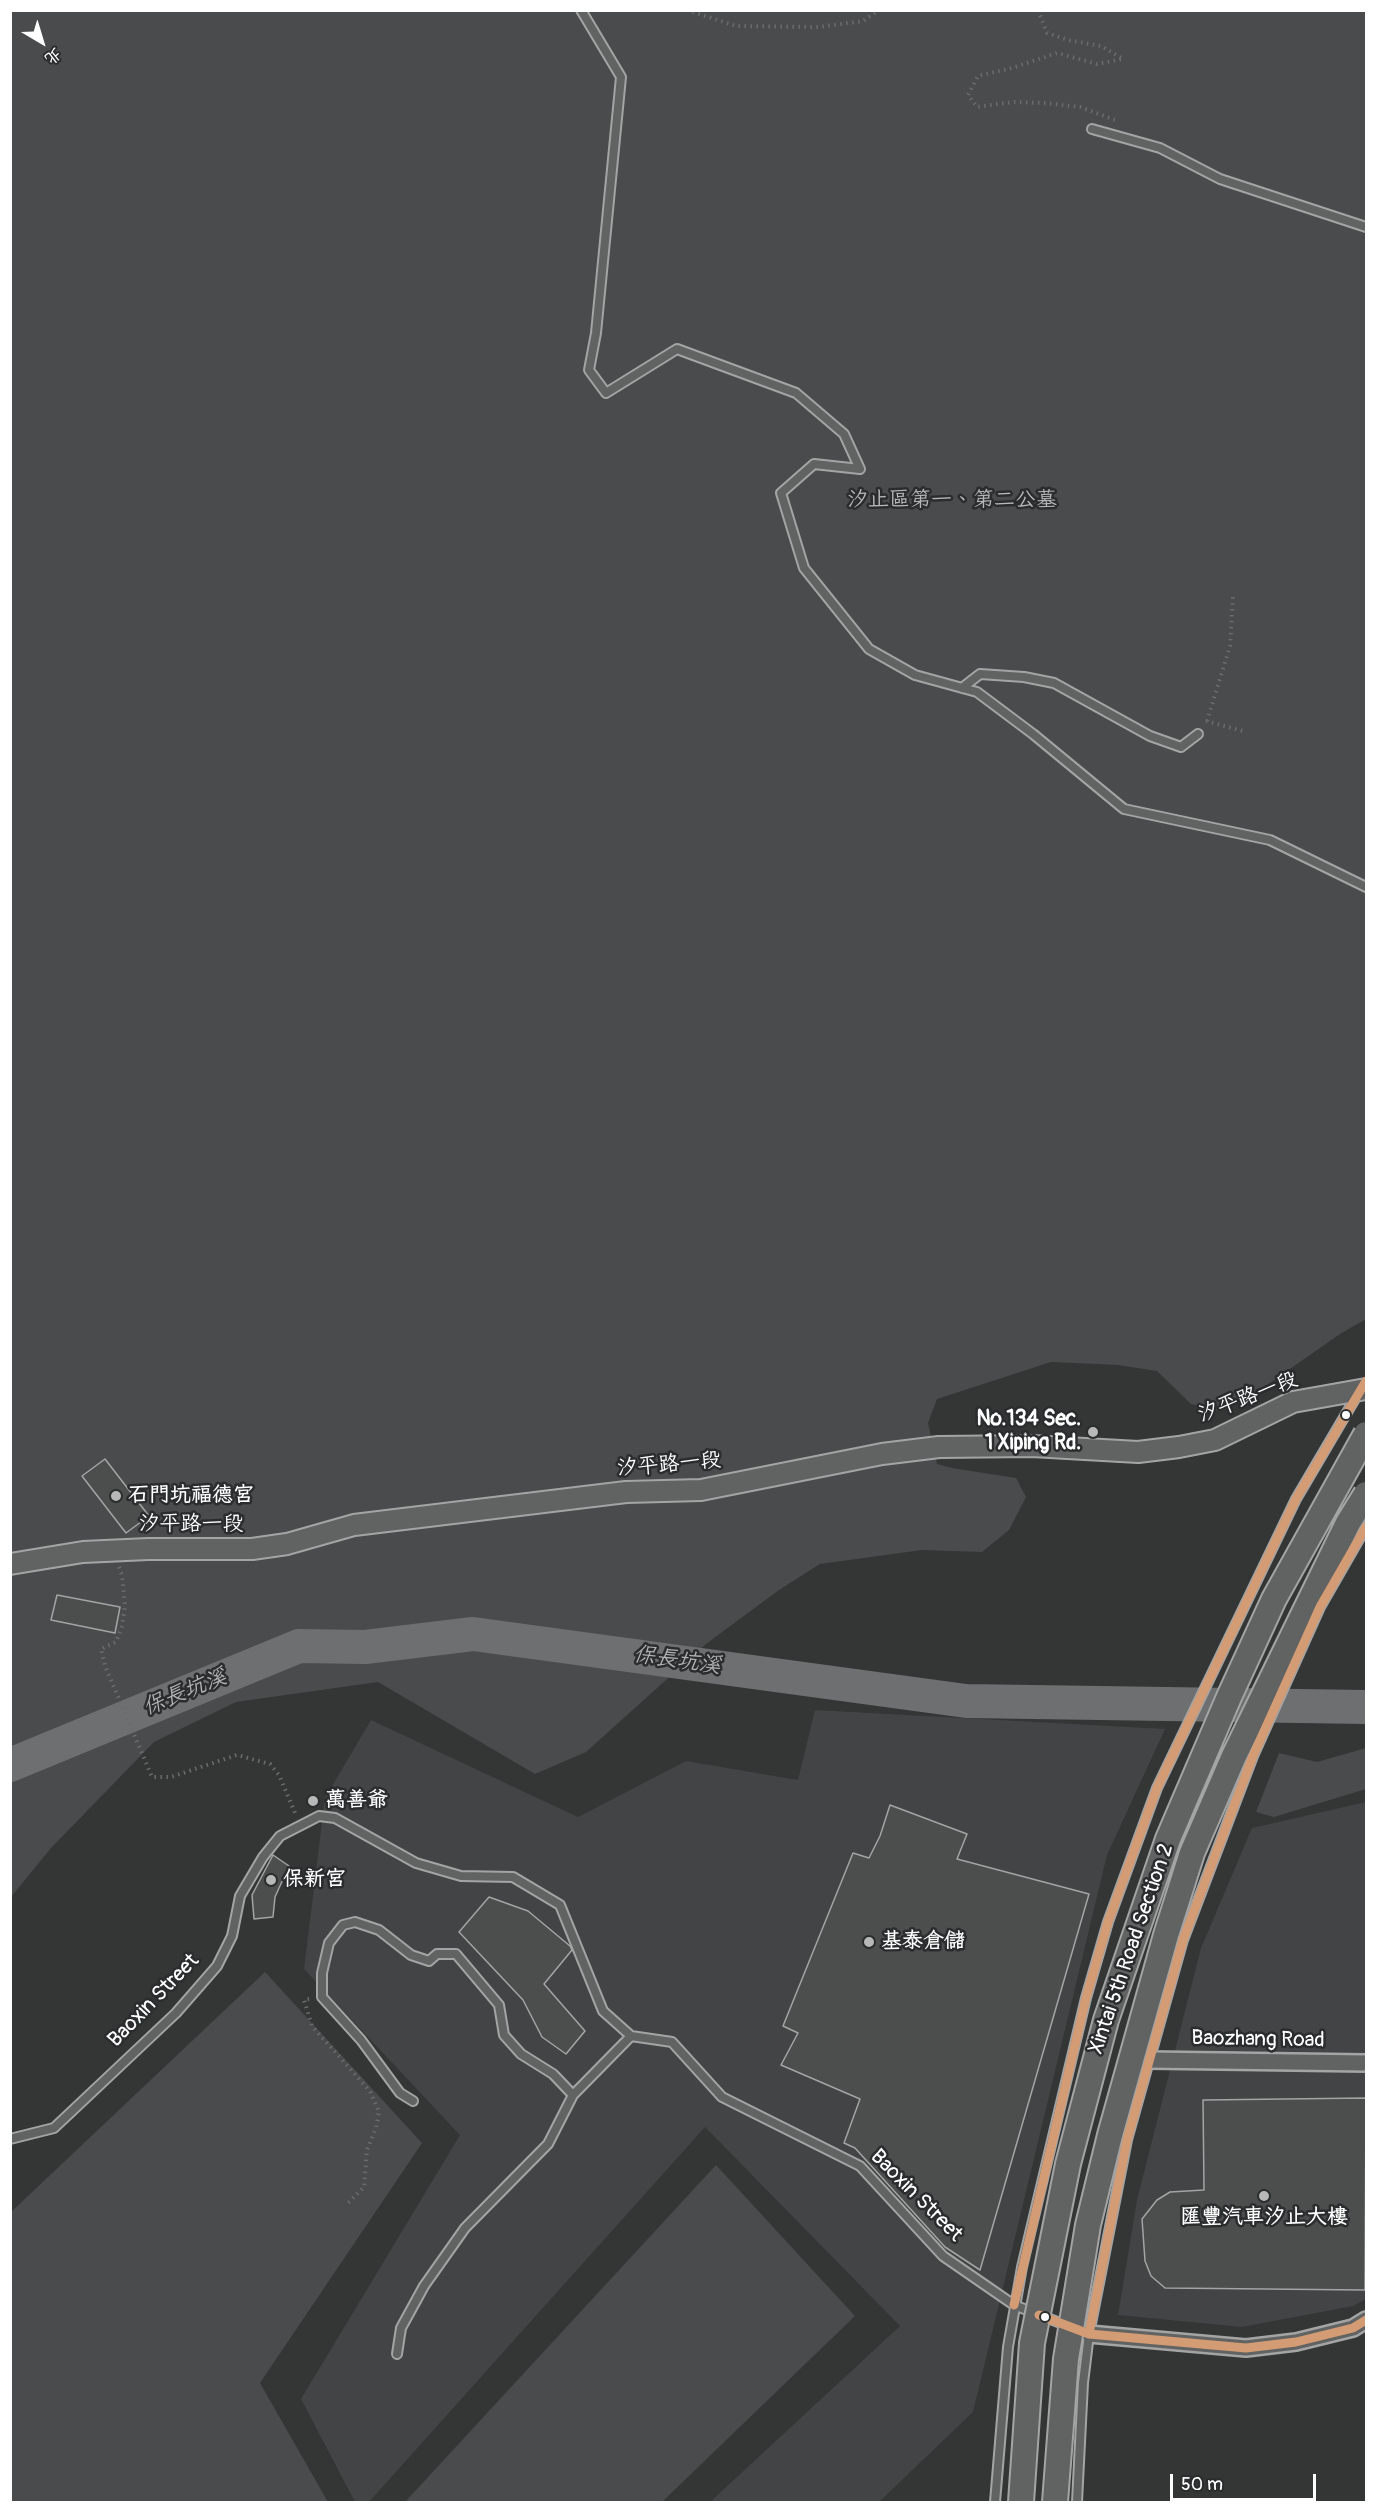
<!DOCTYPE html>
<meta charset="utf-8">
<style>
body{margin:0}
#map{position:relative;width:1377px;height:2513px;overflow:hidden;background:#343535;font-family:Pangolin,"LXGW WenKai TC",sans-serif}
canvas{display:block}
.frame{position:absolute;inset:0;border:12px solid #fff;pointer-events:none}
.north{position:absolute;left:12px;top:12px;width:60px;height:60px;-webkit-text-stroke:4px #2a2d2e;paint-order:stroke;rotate:142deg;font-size:16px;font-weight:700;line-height:24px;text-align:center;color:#fff}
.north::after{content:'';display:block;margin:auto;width:21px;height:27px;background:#fff;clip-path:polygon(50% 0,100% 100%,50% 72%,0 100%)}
.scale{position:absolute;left:1170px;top:2474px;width:146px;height:27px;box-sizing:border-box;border:3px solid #fff;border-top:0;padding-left:8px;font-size:18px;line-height:21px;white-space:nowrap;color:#fff;-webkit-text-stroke:4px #2a2d2e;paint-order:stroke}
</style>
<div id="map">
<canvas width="1377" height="2513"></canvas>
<div class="frame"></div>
<div class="north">北</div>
<div class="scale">50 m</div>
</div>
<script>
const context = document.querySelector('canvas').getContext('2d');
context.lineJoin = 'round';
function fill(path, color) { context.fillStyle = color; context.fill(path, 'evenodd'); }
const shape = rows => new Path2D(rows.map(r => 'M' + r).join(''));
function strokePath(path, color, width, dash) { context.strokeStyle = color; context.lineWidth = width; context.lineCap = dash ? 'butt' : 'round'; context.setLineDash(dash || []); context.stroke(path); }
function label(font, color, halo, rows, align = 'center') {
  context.font = font + ' Pangolin,"LXGW WenKai TC",sans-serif'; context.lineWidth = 5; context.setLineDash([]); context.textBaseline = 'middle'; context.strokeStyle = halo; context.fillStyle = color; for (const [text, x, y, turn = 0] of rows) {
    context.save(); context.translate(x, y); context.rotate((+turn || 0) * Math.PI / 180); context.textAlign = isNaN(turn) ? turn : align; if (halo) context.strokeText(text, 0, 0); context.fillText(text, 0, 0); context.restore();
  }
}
fill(shape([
 [815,1710,1165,1729,1107,1855,973,2412,879,2502,710,2502,900,2326,705,2127,369,2502,355,2502,301,2399,460,2135,304,1969,325,1798,371,1720,578,1817,686,1761,798,1780],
 [1366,1802,1366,2299,1353,2306,1242,2327,1118,2315,1137,2200,1201,1948,1252,1828]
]), '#424445');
fill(shape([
 [11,11,1366,11,1366,1319,1340,1334,1254,1394,1219,1411,1191,1404,1157,1371,1118,1365,1051,1362,937,1399,928,1423,937,1464,952,1468,1016,1478,1026,1497,1009,1530,982,1552,922,1550,820,1564,779,1590,706,1644,586,1752,535,1774,378,1682,236,1702,154,1742,51,1848,11,1897],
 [1366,1748,1366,1789,1274,1817,1256,1812,1279,1753,1317,1762],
 [265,1972,422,2143,260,2383,328,2502,11,2502,11,2212],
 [716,2165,855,2316,662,2502,405,2502]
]), '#494b4c');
strokePath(shape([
 [10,1765,299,1646,365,1647,473,1634,966,1701,1366,1707]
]), '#6d6f70', 34);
const building = shape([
 [105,1459,149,1516,126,1533,82,1476,105,1459],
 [57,1595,120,1607,115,1633,51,1620,57,1595],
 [890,1805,967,1834,957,1859,1089,1894,980,2270,945,2247,855,2148,844,2143,860,2099,781,2065,798,2033,783,2026,853,1853,869,1858,880,1836,890,1805],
 [273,1855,289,1866,275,1897,273,1917,254,1919,252,1895,273,1855],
 [489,1897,528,1911,570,1946,572,1950,544,1984,585,2031,566,2054,542,2037,523,2000,459,1932,489,1897],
 [1366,2098,1365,2290,1165,2288,1151,2276,1145,2261,1142,2219,1157,2200,1170,2192,1204,2190,1203,2100,1366,2098]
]);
fill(building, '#4c4d4d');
strokePath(building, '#a4a4a4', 1.5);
const service = shape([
 [581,10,621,77,596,333,589,370,606,393,677,349,796,393,844,434,860,469,814,464,781,493,804,568,869,649,915,675,977,692,1033,734,1124,809,1270,840,1366,887],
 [1092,129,1160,148,1220,179,1366,227],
 [962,688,980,674,1024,677,1054,683,1150,736,1181,747,1198,734],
 [413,2101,400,2093,361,2040,322,1997,322,1973,329,1943,343,1925,355,1922,379,1930,411,1955,429,1961,437,1954,456,1954,499,2005,504,2035,521,2054,553,2074,573,2095],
 [10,2139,54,2128,176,2013,217,1966,232,1936,240,1896,263,1857,280,1836,319,1816,335,1818,416,1863,461,1876,513,1877,560,1905,603,2011,631,2036],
 [397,2354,401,2328,424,2286,465,2228,548,2144,573,2095,631,2036,672,2042,722,2097,860,2166,943,2256,1014,2305,1068,2326],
 [995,2502,1008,2347,1022,2267,1086,1998,1108,1922,1157,1788,1296,1499,1359,1392],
 [1077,2502,1083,2383,1089,2334,1127,2140,1183,1940,1253,1756,1320,1607,1366,1527]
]);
const minor = shape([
 [1148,2060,1366,2063],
 [1089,2334,1246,2348,1296,2342,1353,2328,1366,2320]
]);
const tertiary = shape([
 [10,1564,83,1552,148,1549,252,1549,287,1544,354,1525,626,1492,701,1490,882,1454,939,1447,1032,1446,1138,1452,1179,1447,1215,1440,1293,1402,1366,1389]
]);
strokePath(service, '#a4a4a4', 12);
strokePath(minor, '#a4a4a4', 20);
strokePath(tertiary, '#a4a4a4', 24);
strokePath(shape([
 [687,10,736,26,819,27,863,21,879,10],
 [1038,10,1047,33,1068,40,1101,46,1123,59,1097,64,1057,53,1012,68,978,76,968,95,977,107,1013,102,1044,103,1080,107,1115,120],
 [1206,721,1243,731],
 [1207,721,1230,646,1233,596],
 [119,1567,122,1575,125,1606,122,1626,116,1642,101,1649,105,1666,152,1777,171,1777,237,1755,270,1764,279,1775,296,1815],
 [309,1999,304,2000,312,2026,370,2091,379,2112,376,2128,367,2150,364,2187,348,2203]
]), '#6b6c6c', 4, [1.5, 4.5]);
strokePath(service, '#616262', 8);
strokePath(minor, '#616262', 15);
strokePath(tertiary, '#616262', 20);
const primaryBridge = shape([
 [1021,2502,1032,2343,1068,2164,1106,2020,1168,1839,1229,1697,1274,1599,1366,1434],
 [1055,2502,1066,2359,1088,2225,1110,2135,1166,1935,1192,1853,1234,1756,1348,1523,1366,1494]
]);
strokePath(primaryBridge, '#a4a4a4', 28, []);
strokePath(primaryBridge, '#616262', 24);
strokePath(shape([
 [1014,2305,1086,1998,1108,1922,1157,1788,1296,1499,1366,1381],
 [1039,2315,1089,2334,1246,2348,1296,2342,1353,2328,1366,2320],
 [1089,2334,1127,2140,1183,1940,1253,1756,1320,1607,1366,1527]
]), '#d39c74', 9);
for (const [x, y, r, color] of [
 [1346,1415,5,"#fff"],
 [1093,1432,6,"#b8b8b8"],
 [116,1496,6,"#b8b8b8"],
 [313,1801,6,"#b8b8b8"],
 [271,1880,6,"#b8b8b8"],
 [869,1942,6,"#b8b8b8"],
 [1264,2196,6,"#b8b8b8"],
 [1045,2317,5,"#fff"]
]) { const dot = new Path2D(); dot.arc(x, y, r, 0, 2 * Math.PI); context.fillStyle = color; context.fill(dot); strokePath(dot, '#2a2d2e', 2); }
label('21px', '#b7b9b9', '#2a2d2e', [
 ["汐止區第一、第二公墓",952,501]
]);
label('21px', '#fff', '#2a2d2e', [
 ["汐平路一段",1248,1398,-21],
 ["汐平路一段",669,1465,-5],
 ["汐平路一段",191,1525],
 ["Xintai 5th Road Section 2",1132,1949,-71],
 ["Baoxin Street",154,2001,-46],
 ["Baozhang Road",1258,2040,1],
 ["Baoxin Street",916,2196,45]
]);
label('bold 21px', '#fff', '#2a2d2e', [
 ["No.134 Sec.",1081,1420,"right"],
 ["1 Xiping Rd.",1081,1444,"right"],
 ["石門坑福德宮",128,1496],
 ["萬善爺",325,1801],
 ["保新宮",283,1880],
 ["基泰倉儲",881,1942],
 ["匯豐汽車汐止大樓",1264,2218,"center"]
], 'left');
label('italic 22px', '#b2b3b4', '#2a2d2e', [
 ["保長坑溪",677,1661,8],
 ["保長坑溪",185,1693,-22]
]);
</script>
